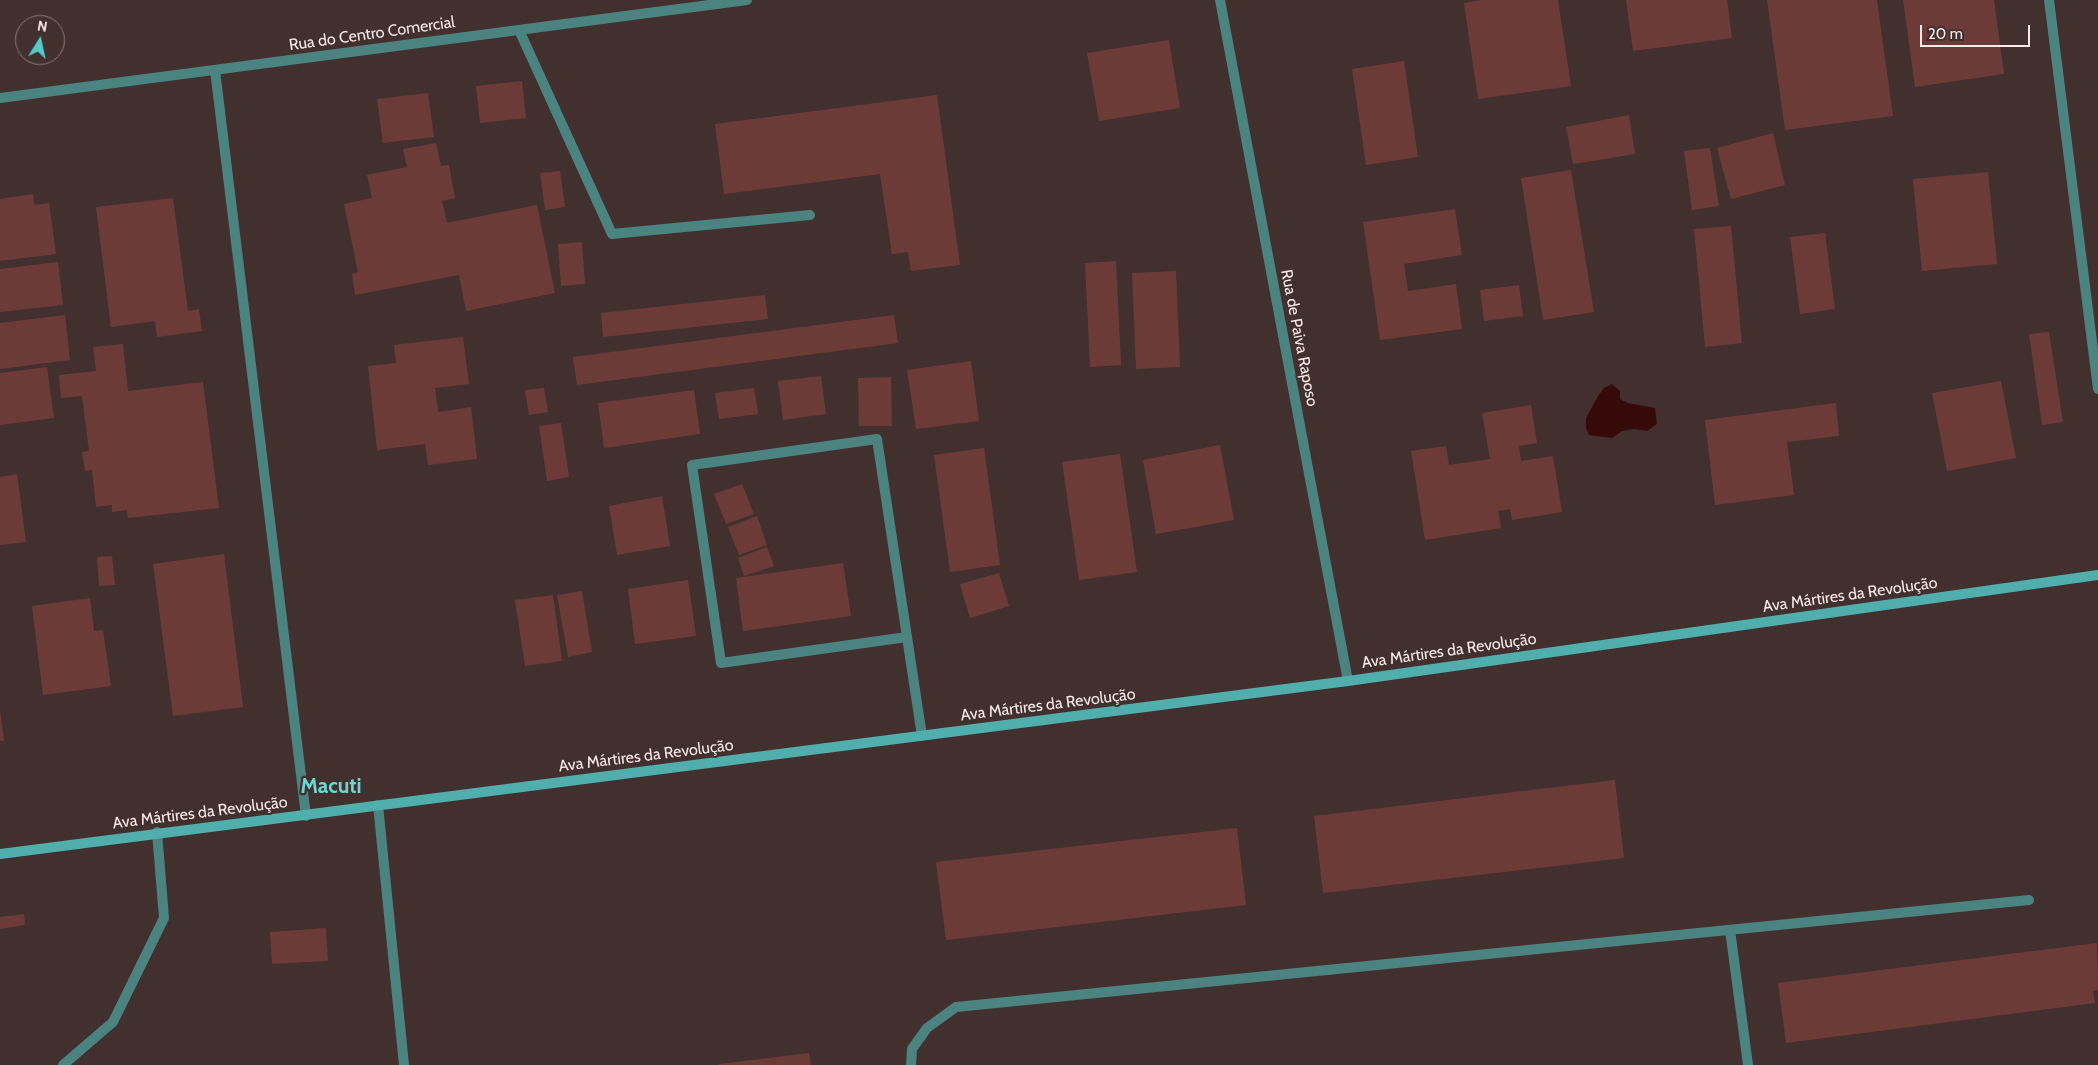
<!DOCTYPE html>
<meta charset="utf-8">
<style>
body{margin:0}
#map{position:relative;width:2098px;height:1065px;overflow:hidden;background:#42302e;font-family:Cabin,sans-serif}
canvas{display:block}
.north{position:absolute;left:15px;top:15px;width:50px;height:50px;box-sizing:border-box;background:#42302e;border:1px solid #8a7a79;border-radius:50%;rotate:10deg;font-size:14px;font-weight:700;line-height:20px;text-align:center;color:#f7eae9}
.north::after{content:'';display:block;margin:auto;width:18px;height:22px;background:#53cdca;clip-path:polygon(50% 0,100% 100%,50% 72%,0 100%)}
.scale{position:absolute;left:1920px;top:25px;width:110px;height:22px;box-sizing:border-box;border:2px solid #f7eae9;border-top:0;padding-left:6px;font-size:15px;line-height:18px;white-space:nowrap;color:#f7eae9;-webkit-text-stroke:4px #42302e;paint-order:stroke}
</style>
<div id="map">
<canvas width="2098" height="1065"></canvas>
<div class="north">N</div>
<div class="scale">20 m</div>
</div>
<script>
const context = document.querySelector('canvas').getContext('2d');
context.lineJoin = 'round';
function fill(path, color) { context.fillStyle = color; context.fill(path, 'evenodd'); }
const shape = rows => new Path2D(rows.map(r => 'M' + r).join(''));
function strokePath(path, color, width, dash) { context.strokeStyle = color; context.lineWidth = width; context.lineCap = dash ? 'butt' : 'round'; context.setLineDash(dash || []); context.stroke(path); }
function label(font, color, halo, rows, align = 'center') {
  context.font = font + ' Cabin,sans-serif'; context.lineWidth = 4.5; context.setLineDash([]); context.textBaseline = 'middle'; context.strokeStyle = halo; context.fillStyle = color; for (const [text, x, y, turn = 0] of rows) {
    context.save(); context.translate(x, y); context.rotate((+turn || 0) * Math.PI / 180); context.textAlign = isNaN(turn) ? turn : align; if (halo) context.strokeText(text, 0, 0); context.fillText(text, 0, 0); context.restore();
  }
}
fill(shape([
 [1612,384,1620,391,1620,399,1628,403,1655,408,1657,424,1647,431,1634,429,1622,431,1612,438,1589,435,1586,428,1586,418,1598,396,1604,388]
]), '#370a0a');
fill(shape([
 [1482,0,1558,0,1571,86,1478,99,1464,3],
 [1626,0,1727,0,1732,38,1633,51],
 [1767,0,1877,0,1893,116,1785,130],
 [1903,0,1994,0,2004,74,1915,87],
 [1169,40,1180,108,1099,121,1087,53],
 [1404,61,1418,157,1366,165,1352,69],
 [522,81,526,118,480,123,476,86],
 [428,93,434,137,383,143,377,99],
 [937,95,960,265,911,271,908,252,892,254,880,174,724,194,715,124],
 [1629,115,1635,154,1573,164,1566,127],
 [1773,133,1785,185,1731,199,1717,148],
 [436,143,441,166,449,165,455,198,442,201,447,223,537,205,555,293,466,311,459,275,355,295,352,274,358,272,344,204,372,198,367,175,407,167,403,149],
 [1710,148,1719,206,1692,210,1684,151],
 [1571,170,1594,312,1543,320,1521,178],
 [560,171,565,207,545,210,540,173],
 [1988,172,1997,264,1922,271,1913,179],
 [33,194,34,205,49,203,56,254,0,261,0,199],
 [173,198,188,311,199,309,202,331,157,337,155,321,111,327,96,207],
 [1455,209,1462,255,1404,264,1408,291,1456,284,1462,329,1380,340,1363,222],
 [1731,226,1742,343,1705,347,1694,229],
 [1825,233,1835,309,1800,314,1790,237],
 [582,242,585,284,561,286,558,244],
 [1116,261,1121,365,1090,367,1085,263],
 [58,262,63,305,0,312,0,269],
 [1176,271,1180,367,1136,369,1132,273],
 [1519,285,1523,316,1484,321,1480,290],
 [765,295,768,319,603,337,601,313],
 [65,315,70,360,0,369,0,323],
 [894,315,898,343,577,385,573,357],
 [2049,332,2063,422,2042,425,2029,334],
 [463,337,469,384,435,388,438,412,471,407,477,459,428,465,425,444,377,450,368,366,396,363,394,345],
 [123,344,128,391,203,382,219,508,128,518,127,510,112,512,112,505,96,507,92,470,85,471,82,452,89,451,82,396,61,398,59,375,96,371,93,347],
 [971,361,979,421,916,429,907,370],
 [47,367,54,418,0,425,0,373],
 [821,376,826,414,783,420,778,381],
 [891,377,892,426,859,426,858,378],
 [2001,381,2016,458,1947,471,1932,393],
 [544,388,548,412,529,415,525,390],
 [754,388,758,414,719,419,715,393],
 [694,390,700,434,604,448,598,403],
 [1836,403,1839,436,1787,442,1794,495,1715,505,1705,420],
 [1531,405,1537,443,1519,446,1521,461,1553,456,1562,512,1512,520,1510,509,1498,511,1501,528,1425,540,1411,451,1446,446,1449,465,1490,459,1482,413],
 [561,423,569,477,547,481,539,426],
 [1220,445,1234,520,1156,534,1143,460],
 [984,448,1000,565,950,572,934,455],
 [1120,454,1137,572,1079,580,1062,462],
 [17,474,26,542,0,545,0,477],
 [742,484,754,514,726,524,714,494],
 [662,496,670,546,617,555,609,506],
 [757,516,767,545,739,555,728,527],
 [767,547,774,566,744,576,738,558],
 [224,554,243,707,173,716,153,564],
 [112,556,115,585,99,586,97,557],
 [843,563,851,616,743,631,736,578],
 [999,573,1009,606,970,618,960,584],
 [688,580,696,636,635,644,628,589],
 [582,591,592,652,568,657,557,595],
 [553,595,562,661,525,666,515,600],
 [90,598,94,631,103,630,111,686,43,695,32,606],
 [0,710,4,741,0,741],
 [1615,780,1624,858,1323,893,1314,816],
 [1237,828,1246,905,946,940,936,862],
 [24,914,25,925,0,929,0,917],
 [326,928,328,961,272,964,270,932],
 [2097,943,2098,990,2093,991,2095,1003,1786,1043,1778,983],
 [809,1053,811,1065,719,1065,719,1064]
]), '#6d3b37');
strokePath(shape([
 [519,30,612,234,810,215],
 [907,637,721,663,692,465,877,439,922,736],
 [1730,930,1748,1065],
 [911,1065,912,1049,927,1028,956,1007,2029,900]
]), '#4b8381', 10);
strokePath(shape([
 [1220,0,1348,681],
 [2049,0,2098,389],
 [215,70,306,816],
 [0,98,747,0],
 [378,805,404,1065],
 [63,1065,113,1022,164,918,157,832]
]), '#4b8381', 10);
strokePath(shape([
 [0,854,1348,681,2098,575]
]), '#50aeac', 10);
label('16px', '#f7eae9', '#42302e', [
 ["Rua do Centro Comercial",372,34,-8],
 ["Rua de Paiva Raposo",1299,338,79],
 ["Ava Mártires da Revolução",1850,595,-8],
 ["Ava Mártires da Revolução",1449,651,-8],
 ["Ava Mártires da Revolução",1048,705,-7],
 ["Ava Mártires da Revolução",646,756,-7],
 ["Ava Mártires da Revolução",200,813,-7]
]);
label('bold 21px', '#6bd7d4', '#42302e', [
 ["Macuti",331,787]
]);
</script>
